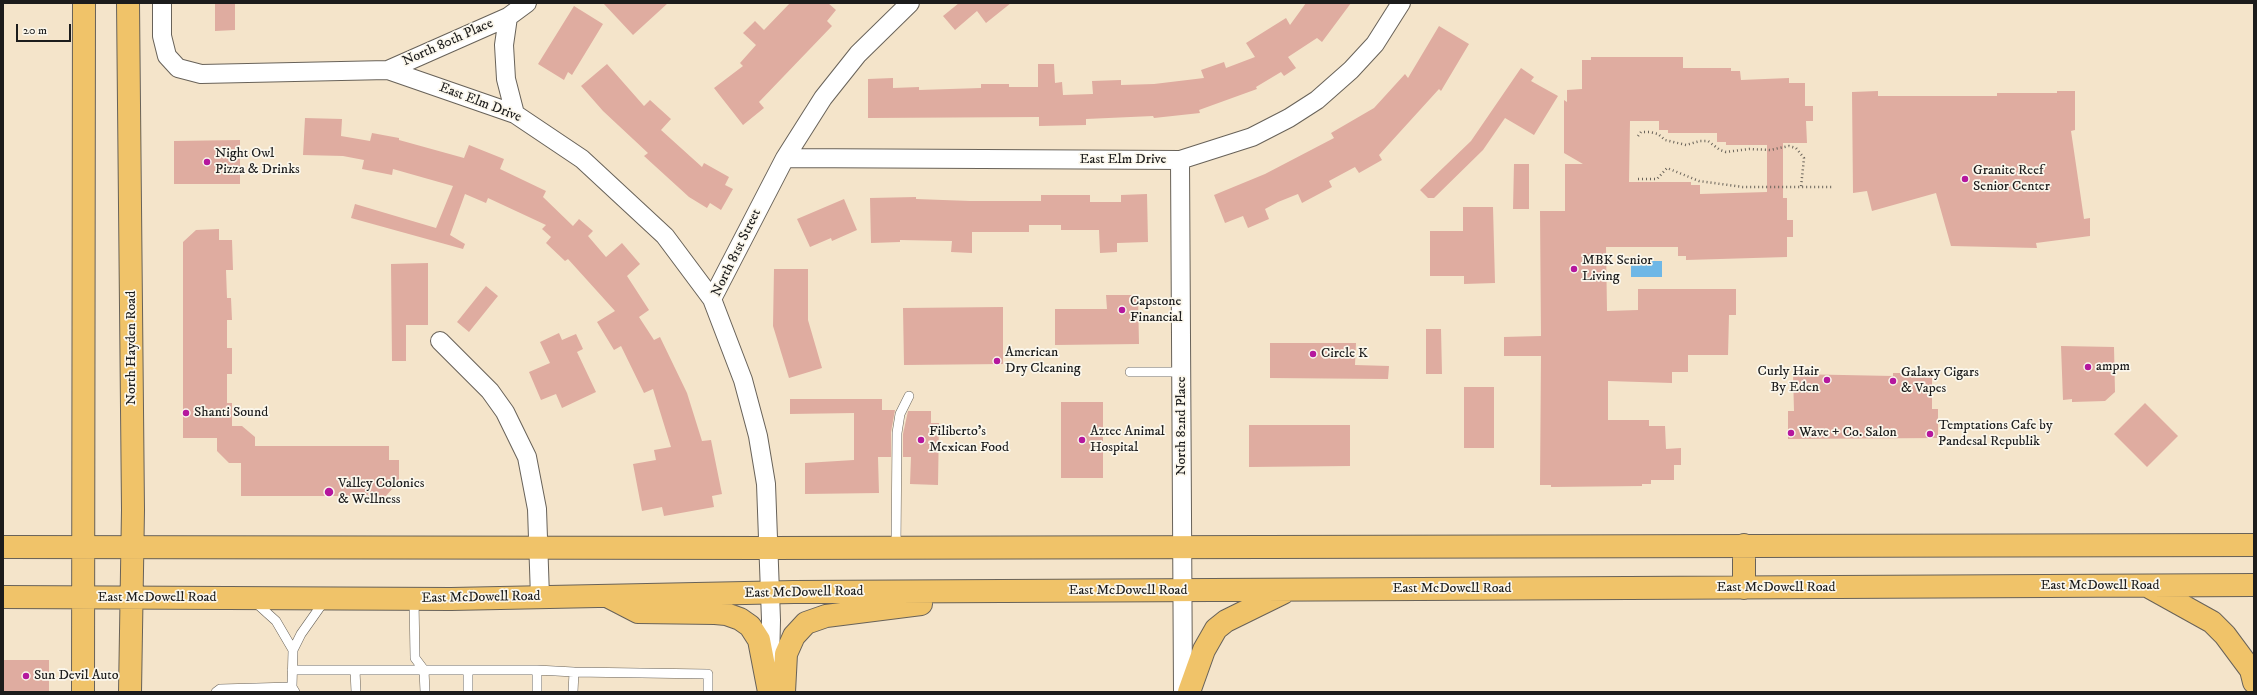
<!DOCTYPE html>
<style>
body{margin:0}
#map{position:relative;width:2257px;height:695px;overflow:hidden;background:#f4e4ca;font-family:"IM FELL DW Pica",serif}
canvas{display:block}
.frame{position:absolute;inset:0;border:4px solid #1c1c1c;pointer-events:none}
.scale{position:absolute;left:16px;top:24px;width:55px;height:18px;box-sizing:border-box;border:2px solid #1c1c1c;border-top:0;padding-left:5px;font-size:12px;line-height:14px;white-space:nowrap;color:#1c1c1c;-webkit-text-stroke:3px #fbf7ec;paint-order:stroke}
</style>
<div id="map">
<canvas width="2257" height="695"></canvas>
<div class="frame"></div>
<div class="scale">20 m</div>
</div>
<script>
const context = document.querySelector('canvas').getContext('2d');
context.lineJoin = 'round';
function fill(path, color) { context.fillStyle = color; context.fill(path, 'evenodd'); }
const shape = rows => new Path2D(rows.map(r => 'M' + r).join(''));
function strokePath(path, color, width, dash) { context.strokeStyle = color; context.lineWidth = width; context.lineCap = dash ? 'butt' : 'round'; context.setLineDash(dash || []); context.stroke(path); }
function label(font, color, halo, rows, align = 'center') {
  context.font = font + ' "IM FELL DW Pica",serif'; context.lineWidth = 3.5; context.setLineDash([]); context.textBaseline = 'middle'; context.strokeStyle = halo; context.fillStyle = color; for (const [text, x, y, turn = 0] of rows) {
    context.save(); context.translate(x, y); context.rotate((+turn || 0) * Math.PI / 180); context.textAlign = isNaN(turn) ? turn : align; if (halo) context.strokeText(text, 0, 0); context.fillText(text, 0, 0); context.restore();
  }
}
fill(shape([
 [1631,261,1662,261,1662,277,1631,277]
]), '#6eb7e6');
fill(shape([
 [215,3,235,3,235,30,215,31],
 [603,3,668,3,633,35],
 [790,3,828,3,836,10,827,21,832,26,759,102,764,108,743,125,714,88,743,66,740,63,756,45,743,33,755,21,764,30],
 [959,3,1011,3,986,23,977,11,955,30,943,16],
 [1306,3,1351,3,1322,42,1317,38,1288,57,1296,68,1284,76,1281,72,1256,87,1257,89,1199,110,1200,113,1154,118,1153,116,1086,119,1086,125,1039,126,1039,117,868,118,868,79,893,78,893,88,919,87,919,90,981,88,981,84,1009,84,1009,87,1038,87,1038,64,1054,64,1055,83,1062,82,1063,95,1093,94,1092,81,1121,80,1121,85,1154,84,1204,78,1201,70,1224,62,1226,68,1255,57,1246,43,1286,18,1290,25],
 [574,6,603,24,572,75,568,72,564,80,538,64],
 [1439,26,1469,44,1441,91,1439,89,1379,155,1382,160,1359,173,1355,167,1329,181,1332,187,1302,203,1298,194,1278,202,1265,209,1269,219,1248,228,1243,216,1225,223,1214,195,1265,174,1334,138,1331,133,1374,108,1405,74,1408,78],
 [1591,57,1683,57,1683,68,1731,68,1731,71,1740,71,1741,80,1789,78,1789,83,1805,83,1805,106,1813,106,1813,121,1806,121,1807,143,1783,143,1783,198,1787,198,1787,220,1793,220,1793,237,1787,237,1787,257,1686,260,1686,256,1678,256,1678,247,1606,247,1607,311,1638,310,1638,289,1736,289,1736,315,1729,315,1728,355,1688,355,1688,372,1672,372,1672,383,1608,381,1608,420,1649,420,1649,426,1665,426,1666,449,1681,448,1681,465,1674,465,1674,480,1651,480,1651,484,1642,484,1642,486,1551,487,1551,485,1540,485,1541,356,1504,356,1504,337,1541,336,1540,211,1565,211,1565,164,1583,164,1564,153,1564,100,1567,102,1567,90,1582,89,1582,60,1591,60],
 [1630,121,1659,121,1659,130,1668,130,1668,133,1717,133,1717,142,1726,142,1726,145,1767,145,1767,192,1700,194,1700,185,1691,185,1691,182,1629,182],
 [607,64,644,106,650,100,671,119,661,130,702,167,704,163,729,177,725,185,733,189,721,210,710,203,707,208,689,197,644,156,648,153,603,111,581,86],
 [1521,68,1534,77,1531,81,1558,96,1534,135,1505,118,1483,150,1434,198,1428,198,1420,190,1471,141],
 [1878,91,1878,96,1997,96,1997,93,2057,93,2057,91,2075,91,2075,130,2071,131,2084,219,2090,218,2090,236,2036,243,2037,248,1951,246,1936,193,1872,211,1867,191,1853,193,1852,92],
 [305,118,342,119,341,136,370,141,372,133,399,138,399,140,464,158,469,145,504,159,500,169,546,191,543,197,573,226,579,219,593,231,588,236,606,257,622,243,640,264,627,276,649,310,639,317,654,340,660,337,687,393,702,441,711,440,722,494,712,496,714,507,664,516,662,507,642,511,633,464,656,460,654,450,671,447,653,389,644,393,621,346,614,350,597,322,615,311,568,259,565,261,546,243,551,237,542,229,546,225,488,198,486,203,465,194,450,235,465,244,463,249,351,218,355,204,436,228,453,186,393,169,392,175,362,169,364,160,343,156,303,155],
 [240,140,240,184,174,184,174,141],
 [1514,164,1529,164,1529,209,1513,209],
 [1147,194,1148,242,1117,243,1117,252,1100,253,1099,230,1061,230,1061,225,1029,225,1029,232,972,232,972,253,951,252,952,241,900,240,900,242,871,243,870,198,916,197,916,199,970,201,1041,201,1041,195,1090,195,1090,202,1121,202,1121,195],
 [844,199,857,230,832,241,831,238,810,247,797,219],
 [1463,207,1493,207,1495,283,1464,284,1464,276,1430,276,1430,231,1463,231],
 [219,229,219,240,232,240,233,270,226,270,227,298,231,298,232,320,227,320,227,348,232,348,232,374,227,374,227,403,232,403,232,426,242,426,255,437,255,446,389,446,389,460,399,460,399,481,386,496,241,496,241,463,229,463,217,451,217,438,183,438,183,242,196,230],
 [428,263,428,325,406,325,406,361,392,361,391,264],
 [774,269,808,269,808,320,822,368,789,378,773,326],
 [486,286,498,296,469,332,457,322],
 [1106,295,1138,295,1139,344,1055,345,1055,309,1107,309],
 [1003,307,1003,364,904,365,903,308],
 [1426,329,1441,329,1442,374,1426,374],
 [559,333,562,340,576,334,583,349,577,352,596,392,562,408,556,394,541,400,529,372,550,363,540,342],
 [1270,343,1356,343,1355,365,1389,366,1388,379,1270,378],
 [2061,346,2114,347,2115,392,2105,401,2072,402,2072,399,2063,400],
 [1893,373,1932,373,1932,409,1938,409,1938,438,1788,439,1788,411,1794,411,1793,374,1893,376],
 [1464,387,1494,387,1494,448,1464,448],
 [790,399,882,399,882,410,895,410,891,432,891,457,878,457,879,493,805,494,805,463,854,460,854,413,790,414],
 [1061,402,1103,402,1103,478,1061,478],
 [2145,403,2178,436,2147,467,2114,434],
 [908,411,931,411,931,423,939,423,938,485,910,484,911,457,903,457,903,434],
 [1249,425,1350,425,1350,466,1249,467],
 [3,660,49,660,49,692,3,692]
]), '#dfaca0');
const lane = shape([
 [1130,372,1182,372],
 [896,548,897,433,900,414,909,396],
 [414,599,415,658,424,670,425,692],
 [255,602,276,621,293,650],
 [292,670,537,670,574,672],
 [355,670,356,692],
 [468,670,468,692],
 [216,692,220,689,292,687],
 [295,692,292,687,293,650,301,634,325,600],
 [537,692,537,670],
 [573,692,574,672,708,674,708,692]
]);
const street = shape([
 [162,3,162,36,167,56,178,68,201,74,388,70,515,114,582,159,665,236,712,299],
 [508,17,504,45,506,79,515,114],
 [388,70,508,17,527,3],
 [785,158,1180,160,1252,137,1289,118,1317,100,1351,70,1375,44,1401,3],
 [1180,160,1183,692],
 [440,341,490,391,505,412,527,457,537,509,540,597],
 [770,663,771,620,766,484,758,436,743,380,712,299,785,158,823,98,858,54,910,3]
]);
const primary = shape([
 [128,3,133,510,130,692],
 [1744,545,1744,588],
 [3,547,769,548,2254,545],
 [2149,587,2212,622,2225,635,2251,670,2254,682],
 [3,597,451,599,794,592,2254,585],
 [609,597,638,612,715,613,726,614,740,619,750,626,759,640,769,692],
 [83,692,84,3],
 [784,692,786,654,794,636,806,623,826,616,921,604],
 [1189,692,1204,650,1216,629,1226,621,1283,593]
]);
strokePath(lane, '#686259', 10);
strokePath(street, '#686259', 20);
strokePath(primary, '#686259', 24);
strokePath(shape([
 [1638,136,1641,132,1650,132,1658,134,1665,140,1686,145,1700,141,1708,141,1720,150,1726,152,1749,149,1770,150,1789,146,1796,148,1804,158,1801,187],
 [1638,179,1657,179,1667,168,1699,181,1743,187,1832,187]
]), '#686259', 2.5, [1, 3]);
strokePath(lane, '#fff', 9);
strokePath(street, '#fff', 18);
strokePath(primary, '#f0c369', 22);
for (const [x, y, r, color] of [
 [207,162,4,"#b5179e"],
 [1965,179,4,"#b5179e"],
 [1574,269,4,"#b5179e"],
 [1122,310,4,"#b5179e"],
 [1313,354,4,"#b5179e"],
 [997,361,4,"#b5179e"],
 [2088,367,4,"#b5179e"],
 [1827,380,4,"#b5179e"],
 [1893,381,4,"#b5179e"],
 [186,413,4,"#b5179e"],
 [1791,433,4,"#b5179e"],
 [1930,434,4,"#b5179e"],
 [921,440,4,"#b5179e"],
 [1082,440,4,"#b5179e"],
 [329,492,5,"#b5179e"],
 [26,676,4,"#b5179e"]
]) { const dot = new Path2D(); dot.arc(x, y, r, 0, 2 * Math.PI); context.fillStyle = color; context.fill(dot); strokePath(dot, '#fbf7ec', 1.5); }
label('14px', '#1c1c1c', '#fbf7ec', [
 ["North 80th Place",448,43,-24],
 ["East Elm Drive",480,103,21],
 ["East Elm Drive",1123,160],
 ["North 81st Street",737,253,-64],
 ["North Hayden Road",132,348,-90],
 ["North 82nd Place",1182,426,-90],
 ["East McDowell Road",2100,586],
 ["East McDowell Road",1776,588],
 ["East McDowell Road",1452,589],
 ["East McDowell Road",1128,591],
 ["East McDowell Road",804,593,-1],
 ["East McDowell Road",157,598],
 ["East McDowell Road",481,598,-1]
]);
label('14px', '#1c1c1c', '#fbf7ec', [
 ["Night Owl",215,154],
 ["Pizza & Drinks",215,170],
 ["Granite Reef",1973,171],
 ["Senior Center",1973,187],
 ["MBK Senior",1582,261],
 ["Living",1582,277],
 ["Capstone",1130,302],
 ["Financial",1130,318],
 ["American",1005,353],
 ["Dry Cleaning",1005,369],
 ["Circle K",1321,354],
 ["ampm",2096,367],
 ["Curly Hair",1819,372,"right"],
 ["By Eden",1819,388,"right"],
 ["Galaxy Cigars",1901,373],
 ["& Vapes",1901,389],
 ["Shanti Sound",194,413],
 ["Temptations Cafe by",1938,426],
 ["Pandesal Republik",1938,442],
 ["Filiberto's",929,432],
 ["Mexican Food",929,448],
 ["Aztec Animal",1090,432],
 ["Hospital",1090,448],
 ["Wave + Co. Salon",1799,433],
 ["Valley Colonics",338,484],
 ["& Wellness",338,500],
 ["Sun Devil Auto",34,676]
], 'left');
</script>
